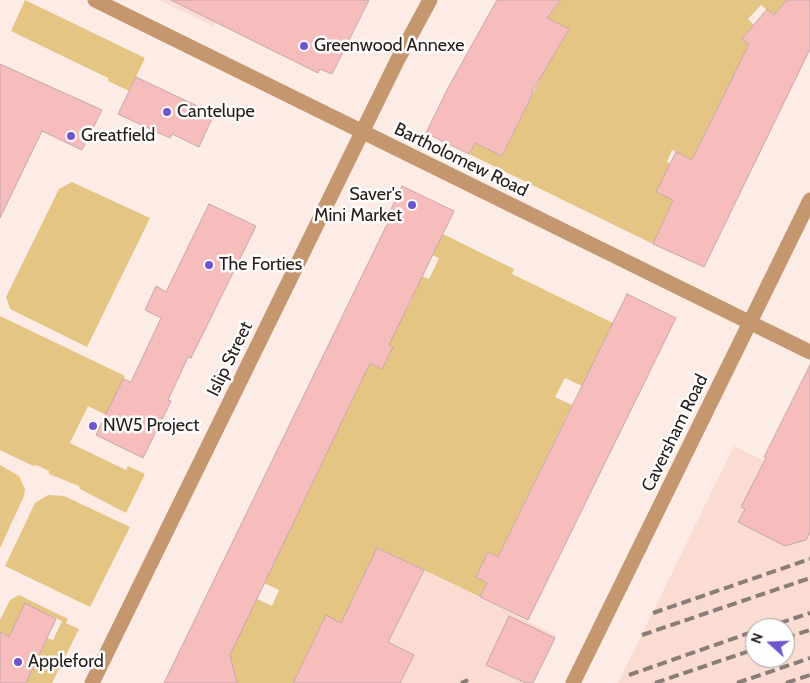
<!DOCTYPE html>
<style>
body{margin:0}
#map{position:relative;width:810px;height:683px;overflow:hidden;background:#fdece6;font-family:Cabin,sans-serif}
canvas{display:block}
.north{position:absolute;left:745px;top:618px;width:50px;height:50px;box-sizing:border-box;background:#fdfdfd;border:1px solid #a7a3a1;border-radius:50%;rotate:290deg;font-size:14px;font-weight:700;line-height:20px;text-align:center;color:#261c18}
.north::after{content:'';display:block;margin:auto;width:18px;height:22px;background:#7054ce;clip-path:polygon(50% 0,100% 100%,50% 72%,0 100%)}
</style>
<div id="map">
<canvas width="810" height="683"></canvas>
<div class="north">N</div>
</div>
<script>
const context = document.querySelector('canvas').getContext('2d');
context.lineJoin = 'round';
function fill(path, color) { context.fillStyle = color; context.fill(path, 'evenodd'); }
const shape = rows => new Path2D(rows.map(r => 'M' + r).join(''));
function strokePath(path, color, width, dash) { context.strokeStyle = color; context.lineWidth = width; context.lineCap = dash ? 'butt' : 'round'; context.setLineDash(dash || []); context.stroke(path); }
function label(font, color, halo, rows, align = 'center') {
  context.font = font + ' Cabin,sans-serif'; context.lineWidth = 5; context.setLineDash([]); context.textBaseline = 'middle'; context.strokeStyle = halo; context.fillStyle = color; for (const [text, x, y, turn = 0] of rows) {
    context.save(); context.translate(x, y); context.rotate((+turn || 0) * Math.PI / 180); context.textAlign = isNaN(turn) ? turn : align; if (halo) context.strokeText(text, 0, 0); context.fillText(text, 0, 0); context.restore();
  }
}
fill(shape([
 [159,0,226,0,213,26],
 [734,446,810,484,810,683,618,683],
 [755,628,785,628,785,658,755,658],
 [378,548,556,635,533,683,314,683]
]), '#fadcd2');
fill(shape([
 [25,0,145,58,129,91,108,81,108,78,11,31],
 [561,0,787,0,774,15,761,5,748,19,754,25,742,39,749,44,692,160,672,150,667,162,687,172,656,192,673,200,653,244,469,154,475,143,502,156,541,77,516,63,546,67,569,30,544,16,550,7,554,9],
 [72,182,150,218,87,347,10,309,6,297,59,189],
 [437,231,514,269,512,274,613,323,582,386,565,378,555,397,572,405,498,557,488,552,476,577,487,583,480,597,378,548,312,683,232,683,236,677,234,672,222,666,257,599,272,606,279,590,264,583,370,363,382,368,389,355,377,348,401,320,412,299,416,274,429,279,439,258,426,253],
 [0,316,125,376,106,415,88,406,70,443,126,470,128,466,145,474,126,513,80,489,79,486,49,474,49,471,36,465,33,466,0,450],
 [0,465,19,476,25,489,24,496,0,548],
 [48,495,64,496,130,527,90,607,5,566,35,503],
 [19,595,68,619,66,623,79,629,52,683,26,683,47,638,53,640,62,621,25,604,9,637,0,632,0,620,10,600]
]), '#e4c584');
const building = shape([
 [171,0,369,0,332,74,320,69,318,73,171,0],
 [497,0,561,0,547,18,569,29,532,92,533,93,502,156,475,143,469,154,426,133,448,88,497,0],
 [787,0,810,0,810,49,704,267,653,244,673,200,656,192,676,152,692,160,749,44,742,39,767,9,774,15,787,0],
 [0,64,102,110,82,150,42,131,0,218,0,64],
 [136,77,214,114,199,147,172,134,170,138,118,114,136,77],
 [402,186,454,211,389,345,393,347,382,369,370,363,230,655,237,683,164,683,394,210,391,209,402,186],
 [209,204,256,226,191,358,188,357,168,400,171,401,143,458,96,435,123,379,131,382,161,318,145,310,156,286,166,292,209,204],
 [627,294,676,318,528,620,480,597,487,583,476,577,488,552,498,557,627,294],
 [810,365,810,532,806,540,785,546,738,522,745,509,741,507,766,458,764,457,810,365],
 [377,548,424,570,388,642,414,655,400,683,293,683,326,615,341,623,377,548],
 [25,603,56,619,26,683,0,683,0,632,9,637,25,603],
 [509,616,555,638,533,683,526,683,486,665,509,616]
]);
fill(building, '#f7bcbc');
strokePath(building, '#c5a8a8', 1);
strokePath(shape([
 [95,0,810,352],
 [92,683,397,61,430,0],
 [573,683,810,200]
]), '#c5976e', 15);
strokePath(shape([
 [653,613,810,559],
 [765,628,810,613],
 [642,635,810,578],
 [785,638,810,630],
 [629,675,755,631],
 [461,683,468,680],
 [655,683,755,649],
 [737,683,810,658],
 [786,683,810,675]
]), '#8a7d78', 4, [10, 5]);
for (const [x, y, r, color] of [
 [304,46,5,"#7054ce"],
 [167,112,5,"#7054ce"],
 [71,136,5,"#7054ce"],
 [412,205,5,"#7054ce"],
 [209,265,5,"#7054ce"],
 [93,426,5,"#7054ce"],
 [18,662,5,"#7054ce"]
]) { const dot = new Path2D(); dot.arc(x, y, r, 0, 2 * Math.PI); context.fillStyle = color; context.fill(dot); strokePath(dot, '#fdfdfd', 2); }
label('18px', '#261c18', '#fdfdfd', [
 ["Greenwood Annexe",314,46],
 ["Cantelupe",177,112],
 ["Greatfield",81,136],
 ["Saver's",402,195,"right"],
 ["Mini Market",402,216,"right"],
 ["The Forties",219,265],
 ["NW5 Project",103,426],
 ["Appleford",28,662]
], 'left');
label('18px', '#261c18', '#fdfdfd', [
 ["Bartholomew Road",461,160,26],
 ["Islip Street",230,359,-64],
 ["Caversham Road",675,433,-64]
]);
</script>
